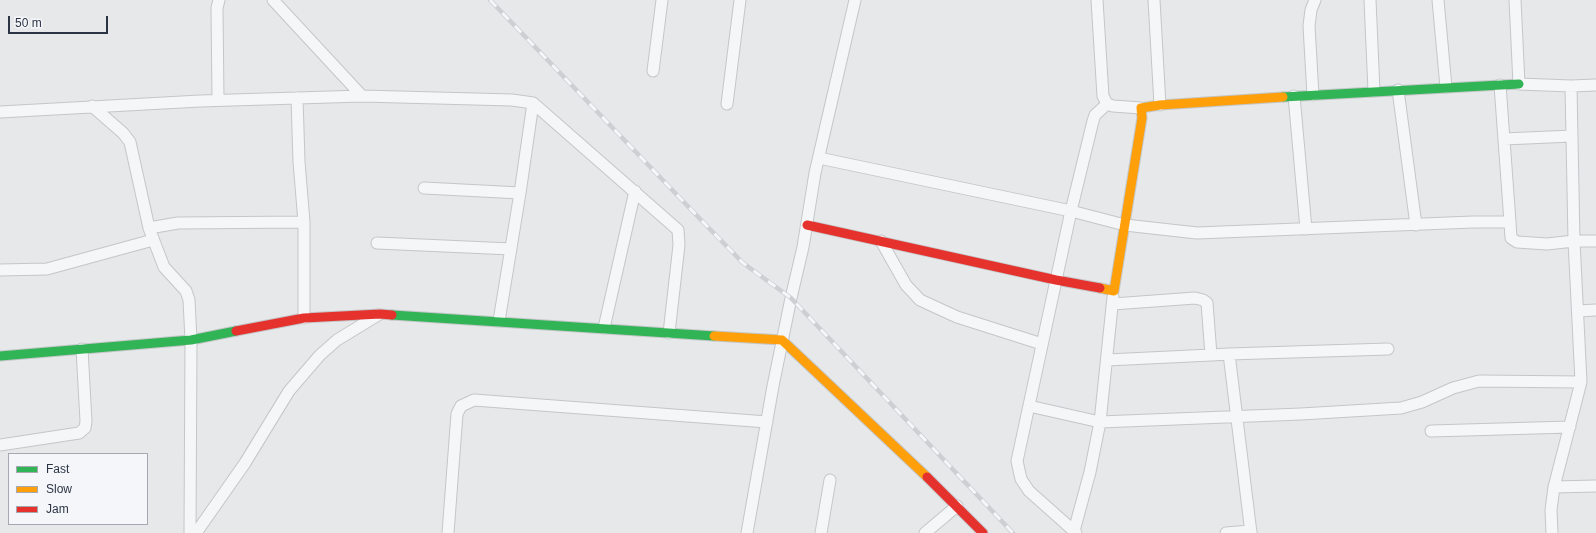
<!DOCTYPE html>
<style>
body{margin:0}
#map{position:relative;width:1596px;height:533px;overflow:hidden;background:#e6e8ea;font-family:Helvetica,sans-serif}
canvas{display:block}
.legend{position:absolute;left:8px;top:453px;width:140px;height:72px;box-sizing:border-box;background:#f4f6f9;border:1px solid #a4a8b1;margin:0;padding:5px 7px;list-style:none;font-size:12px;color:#2b3445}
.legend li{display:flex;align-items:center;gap:8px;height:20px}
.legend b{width:20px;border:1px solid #a4a8b1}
.scale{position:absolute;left:8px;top:16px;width:100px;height:18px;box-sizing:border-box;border:2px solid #2b3445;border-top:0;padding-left:5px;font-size:12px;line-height:14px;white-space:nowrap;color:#2b3445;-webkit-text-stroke:3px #f4f6f9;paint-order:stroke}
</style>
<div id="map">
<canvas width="1596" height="533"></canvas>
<ul class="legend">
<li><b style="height:5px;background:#30b455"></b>Fast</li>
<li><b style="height:5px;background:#ff9f0a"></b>Slow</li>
<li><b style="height:5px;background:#e5322d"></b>Jam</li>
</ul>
<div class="scale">50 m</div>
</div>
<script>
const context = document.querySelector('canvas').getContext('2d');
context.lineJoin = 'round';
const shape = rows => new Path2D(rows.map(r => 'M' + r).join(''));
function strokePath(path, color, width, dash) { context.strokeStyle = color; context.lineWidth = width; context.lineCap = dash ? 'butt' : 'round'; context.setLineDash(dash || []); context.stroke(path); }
const street = shape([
 [273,0,362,96],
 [1097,0,1103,96,1107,104,1113,106,1141,108],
 [1154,0,1160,105],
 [1370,0,1374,91],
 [1438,0,1446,87],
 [1515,0,1519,84,1571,86,1574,241,1581,382,1554,487,1551,510,1552,533],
 [653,71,662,0],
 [1500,85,1510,222],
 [1571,86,1596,85],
 [1398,90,1416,225],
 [1313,95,1309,26,1311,10,1315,0],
 [1294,96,1306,229],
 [297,98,299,162,304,222,304,318],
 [218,100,217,8,219,0],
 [727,104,740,0],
 [92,106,123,133,130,142,149,228,164,267,186,291,189,300,191,340,190,533],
 [0,112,200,101,362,96,512,100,533,103,678,230,679,245,669,333],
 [1504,139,1572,136],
 [819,158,1071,211,1125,225,1197,233,1473,222,1510,222,1511,238,1517,242,1547,244,1574,241,1596,241],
 [424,188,520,193],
 [149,228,178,223,304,222],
 [881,241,906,285,920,300,957,317,1042,344],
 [377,243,511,249],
 [0,270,47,269,153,240],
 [1113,304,1195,298,1203,300,1207,303,1211,355,1229,354,1251,533],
 [1578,311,1596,310],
 [499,321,520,193,533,103],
 [604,328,635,191],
 [1229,354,1388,349],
 [1107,360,1211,355],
 [1029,406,1100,422,1301,414,1401,408,1422,402,1453,388,1479,381,1581,382],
 [1431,431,1570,427],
 [0,445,79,433,85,428,86,421,82,349],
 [1554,487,1596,486],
 [1074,531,1029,491,1021,479,1017,461,1071,211,1093,121,1095,115,1107,104],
 [196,533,245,463,289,391,320,355,337,340,378,315],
 [448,533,457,414,461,406,474,400,767,422],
 [747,533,773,386,791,298,803,247,815,173,855,0],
 [821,533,830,480],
 [925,533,957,506],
 [1076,533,1074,531,1090,472,1100,422,1113,297],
 [1226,533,1251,531]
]);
const fast = shape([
 [1283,97,1519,84],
 [392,315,714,336],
 [0,356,191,340,236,331]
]);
const slow = shape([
 [1100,288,1114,291,1142,118,1141,108,1160,105,1283,97],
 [714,336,782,340,927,477]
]);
const jam = shape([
 [807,225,1056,280,1100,288],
 [236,331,304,318,380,314,392,315],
 [927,477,983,533]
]);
strokePath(street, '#c4c6c8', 13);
strokePath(fast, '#c4c6c8', 11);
strokePath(slow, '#c4c6c8', 11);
strokePath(jam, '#c4c6c8', 11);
strokePath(street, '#f5f6f7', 11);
strokePath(fast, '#30b455', 9);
strokePath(slow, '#ff9f0a', 9);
strokePath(jam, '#e5322d', 9);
const rail = shape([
 [490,0,703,222,743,263,791,298,1013,533]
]);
strokePath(rail, '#cecfd2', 4.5);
strokePath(rail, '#f4f6f9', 3, [9]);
</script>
